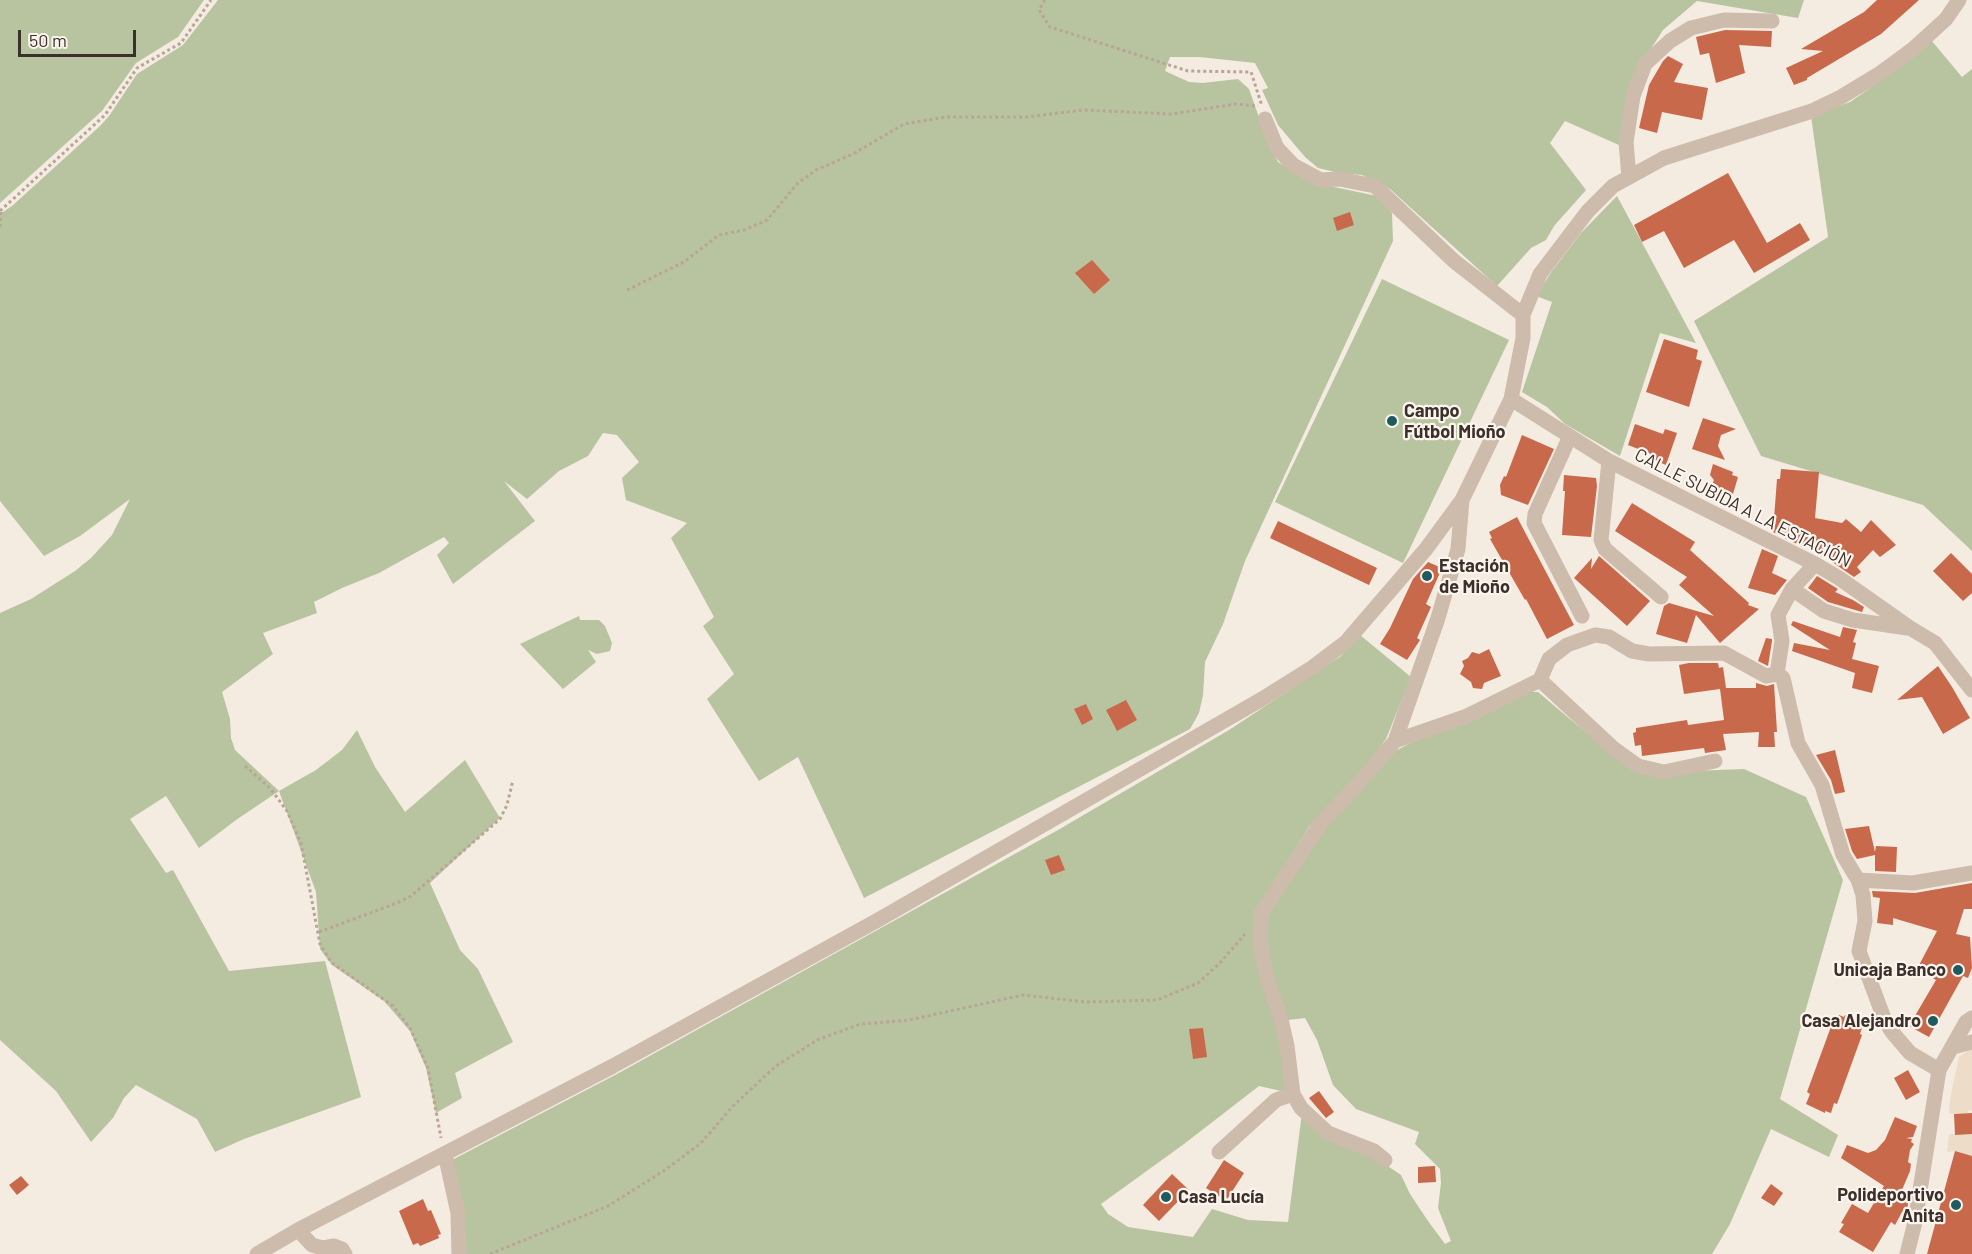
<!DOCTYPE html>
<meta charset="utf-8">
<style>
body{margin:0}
#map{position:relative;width:1972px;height:1254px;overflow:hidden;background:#f4ebe1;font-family:Barlow,sans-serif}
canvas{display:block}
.scale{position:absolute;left:18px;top:30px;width:118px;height:27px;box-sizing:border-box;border:3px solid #3b302b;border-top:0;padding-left:8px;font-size:18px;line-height:21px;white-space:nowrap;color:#3b302b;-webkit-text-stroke:4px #fbf5ee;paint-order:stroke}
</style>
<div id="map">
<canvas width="1972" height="1254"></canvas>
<div class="scale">50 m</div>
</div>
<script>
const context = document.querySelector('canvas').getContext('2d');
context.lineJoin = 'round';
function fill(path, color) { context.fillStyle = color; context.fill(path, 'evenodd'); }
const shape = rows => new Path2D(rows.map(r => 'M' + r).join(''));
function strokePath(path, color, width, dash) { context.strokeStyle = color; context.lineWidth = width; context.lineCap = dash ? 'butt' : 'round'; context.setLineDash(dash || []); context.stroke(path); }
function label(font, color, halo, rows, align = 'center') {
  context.font = font + ' Barlow,sans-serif'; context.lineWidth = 4.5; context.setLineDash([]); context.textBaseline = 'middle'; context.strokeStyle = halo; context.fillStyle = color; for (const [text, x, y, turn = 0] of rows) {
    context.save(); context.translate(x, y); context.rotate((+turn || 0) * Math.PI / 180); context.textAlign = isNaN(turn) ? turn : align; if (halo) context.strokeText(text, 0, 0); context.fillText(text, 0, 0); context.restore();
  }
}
fill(shape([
 [0,0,204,0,178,37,136,63,102,111,0,203],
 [218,0,1804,0,1798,18,1697,1,1663,30,1632,79,1619,145,1565,121,1550,143,1586,190,1554,226,1546,240,1531,248,1497,286,1390,189,1362,175,1339,173,1318,168,1305,157,1278,125,1262,90,1268,88,1255,63,1200,57,1170,57,1165,71,1189,82,1203,83,1238,79,1249,89,1267,140,1278,162,1310,182,1377,196,1392,213,1393,241,1245,561,1223,624,1205,662,1203,695,1199,713,1190,729,864,898,798,757,759,781,707,699,734,674,703,626,714,617,671,538,687,523,626,500,622,478,639,462,617,435,603,433,588,456,559,471,527,499,504,481,535,521,453,584,437,555,449,543,444,537,379,573,342,588,314,602,317,613,263,633,273,654,222,692,230,719,231,738,235,750,279,791,316,770,342,750,357,730,375,767,405,812,465,760,500,818,430,883,460,950,478,969,513,1042,455,1073,462,1098,436,1113,426,1068,410,1031,384,1001,332,965,320,949,316,892,279,791,236,820,199,848,166,796,130,819,166,873,173,870,229,971,325,961,361,1097,244,1139,215,1152,197,1119,136,1085,124,1098,113,1118,91,1142,56,1091,0,1040,0,613,31,599,75,571,91,558,112,535,130,499,80,536,44,556,0,501,0,214,12,206,100,126,109,116,137,74,183,45],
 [1931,40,1962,77,1972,69,1972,551,1923,505,1761,456,1694,321,1828,237,1811,116,1850,102,1879,82],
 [1617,196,1696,343,1660,333,1620,456,1565,424,1547,407,1522,392,1552,302,1536,296,1552,271,1581,233],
 [1382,279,1509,340,1403,563,1275,502],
 [579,616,580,620,599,620,605,626,612,643,610,651,597,654,588,650,596,662,563,689,520,644],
 [1360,635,1411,677,1386,739,1367,766,1309,827,1260,906,1256,939,1257,956,1264,986,1281,1037,1288,1080,1286,1092,1259,1086,1184,1144,1101,1204,1108,1214,1128,1227,1193,1237,1212,1209,1248,1220,1288,1222,1302,1113,1320,1134,1351,1144,1367,1152,1401,1175,1410,1194,1428,1221,1445,1244,1451,1241,1438,1208,1441,1183,1440,1169,1415,1144,1419,1132,1356,1109,1333,1085,1317,1040,1305,1018,1288,1020,1277,994,1267,956,1266,918,1281,889,1324,825,1395,751,1428,734,1528,692,1538,692,1590,736,1639,773,1744,769,1806,797,1843,880,1780,1099,1838,1135,1829,1157,1771,1129,1730,1224,1712,1254,464,1254,464,1221,450,1161,617,1074,1058,830,1229,730,1341,656]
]), '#b8c4a0');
fill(shape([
 [1972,1048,1972,1110,1968,1111,1968,1113,1954,1114,1949,1113,1950,1099,1959,1057],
 [1949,1134,1972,1134,1972,1156,1955,1151,1947,1152]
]), '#ecdcc8');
fill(shape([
 [1877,0,1919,0,1881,34,1807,78,1807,80,1794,85,1786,68,1823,51,1801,49,1864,12],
 [1725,30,1772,31,1771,47,1739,45,1745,73,1716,83,1709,53,1700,55,1696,37],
 [1668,56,1683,64,1674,82,1708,88,1702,120,1662,112,1657,133,1639,128,1649,85,1663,61],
 [1728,173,1767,243,1800,223,1810,240,1754,273,1734,240,1684,268,1664,231,1642,242,1634,225],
 [1350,212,1354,225,1337,231,1333,218],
 [1092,260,1110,280,1094,294,1075,273],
 [1664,339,1698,350,1696,359,1702,361,1689,407,1646,392],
 [1703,418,1736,429,1721,435,1718,446,1725,460,1692,449],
 [1635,424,1663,434,1665,429,1677,433,1666,465,1654,460,1656,456,1628,445],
 [1522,435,1554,449,1528,505,1501,495,1500,485,1504,476,1506,477],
 [1713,464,1733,472,1732,475,1738,477,1733,494,1711,487,1714,480,1710,475],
 [1781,469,1819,472,1815,518,1842,523,1846,519,1861,532,1871,520,1896,545,1880,557,1873,550,1857,567,1861,572,1854,577,1835,564,1822,551,1795,543,1773,532,1777,479,1780,479],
 [1564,475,1596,478,1597,486,1591,537,1562,535,1565,491,1563,491],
 [1632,503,1695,542,1690,550,1749,603,1748,605,1759,609,1720,643,1696,615,1687,643,1656,634,1664,606,1669,603,1714,616,1679,585,1687,577,1615,531],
 [1517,517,1574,625,1547,639,1526,599,1525,600,1490,539,1492,538,1489,532],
 [1278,521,1377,568,1369,585,1270,538],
 [1762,549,1778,556,1772,573,1787,580,1775,595,1748,588],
 [1951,553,1972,574,1972,593,1963,601,1933,571],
 [1599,556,1650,601,1627,626,1574,578,1592,558,1591,569],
 [1428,562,1442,568,1426,604,1431,607,1417,638,1420,640,1407,660,1380,644,1390,628,1413,579],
 [1817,576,1838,589,1835,592,1853,600,1864,607,1862,612,1828,602,1808,588],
 [1793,621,1840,637,1843,627,1857,630,1853,642,1856,643,1852,659,1879,666,1872,693,1852,688,1855,673,1792,651,1794,643,1830,650,1791,625],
 [1766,638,1772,639,1772,641,1768,666,1758,661],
 [1489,649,1501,676,1484,683,1482,689,1473,688,1471,682,1460,674,1464,666,1462,661,1468,658,1472,652,1479,654],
 [1689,663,1718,663,1719,668,1723,667,1726,688,1723,688,1756,688,1756,683,1767,686,1774,684,1777,732,1774,732,1775,747,1758,747,1759,732,1723,734,1726,750,1705,753,1704,748,1642,756,1641,745,1635,746,1633,733,1636,732,1636,728,1687,720,1688,725,1724,720,1720,689,1684,694,1679,665],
 [1938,666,1952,687,1970,718,1943,734,1922,697,1897,700],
 [1126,700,1137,720,1117,731,1106,710],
 [1086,704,1093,719,1082,725,1074,709],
 [1835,750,1845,792,1835,794,1831,780,1816,755],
 [1869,826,1875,852,1876,846,1897,847,1896,872,1875,871,1875,855,1857,859,1852,851,1845,829],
 [1059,855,1065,870,1051,875,1045,860],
 [1972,883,1972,909,1964,909,1956,934,1970,937,1972,968,1968,978,1963,976,1929,1037,1909,1026,1936,980,1917,969,1937,931,1893,918,1893,925,1877,923,1880,898,1873,897,1872,891,1915,893],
 [1839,1015,1844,1017,1845,1015,1863,1024,1860,1034,1862,1035,1837,1104,1834,1103,1831,1113,1825,1111,1825,1113,1806,1104,1810,1094,1807,1092,1832,1024,1835,1025],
 [1203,1028,1207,1057,1193,1059,1189,1029],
 [1908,1070,1920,1092,1906,1100,1894,1078],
 [1319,1091,1334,1112,1326,1118,1309,1098],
 [1972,1113,1972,1134,1955,1135,1954,1114],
 [1895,1117,1917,1126,1913,1137,1906,1138,1912,1139,1911,1142,1914,1144,1910,1150,1908,1162,1911,1164,1910,1171,1899,1197,1908,1203,1907,1213,1902,1212,1895,1225,1891,1222,1873,1252,1839,1232,1844,1224,1841,1223,1852,1204,1868,1213,1884,1186,1841,1158,1847,1145,1868,1153,1876,1150,1885,1140],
 [1955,1151,1972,1156,1972,1254,1927,1254],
 [1224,1160,1244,1173,1226,1201,1206,1188],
 [1435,1166,1436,1182,1418,1183,1418,1167],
 [1172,1174,1189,1190,1159,1221,1143,1205],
 [21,1176,29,1185,17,1195,9,1185],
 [1771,1184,1783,1193,1774,1206,1761,1198],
 [423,1199,428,1211,431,1210,441,1234,438,1235,439,1238,420,1246,418,1243,413,1245,399,1211]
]), '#c8694b');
strokePath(shape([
 [1045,0,1039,10,1050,27,1188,71,1251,72,1262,106],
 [0,211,105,115,137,68,181,43,211,0],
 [0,227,1,211],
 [627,290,684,262,719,235,744,230,767,220,798,183,816,170,853,154,904,124,946,117,1026,117,1083,110,1171,114,1236,104,1258,106],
 [245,766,270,788,287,811,301,843,320,944,331,962,393,1006,410,1028,428,1068,441,1138],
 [319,932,397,903,411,896,500,819,507,805,513,780],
 [490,1254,608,1206,665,1170,701,1143,733,1106,776,1066,819,1039,861,1024,909,1020,1023,995,1086,1002,1157,1000,1198,983,1220,963,1245,934]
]), '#b9a596', 3, [3, 3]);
strokePath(shape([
 [1265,119,1277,148,1293,165,1321,180,1339,179,1375,186,1454,261,1523,315],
 [1629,177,1626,142,1633,96,1645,64,1670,41,1691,28,1724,20,1772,21],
 [1511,399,1609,461,1815,564,1839,578,1910,628,1935,643,1972,690],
 [1570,436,1535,514,1534,523,1582,616],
 [1609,461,1601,540,1605,549,1661,597],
 [1792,589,1824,611,1853,620,1907,628],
 [1777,674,1782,641,1778,615,1792,589,1815,564],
 [1540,680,1613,748,1638,766,1664,772,1715,761],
 [1395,741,1467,716,1540,680,1549,659,1567,645,1595,635,1609,637,1632,651,1649,654,1724,653,1766,676,1777,674,1783,678,1798,743,1822,785,1843,855,1858,880,1863,895,1865,921,1859,951,1885,1021,1892,1032,1910,1053,1939,1070],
 [1858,880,1913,883,1972,873],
 [1953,1047,1972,1042],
 [1219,1152,1276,1100,1293,1094],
 [445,1154,458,1213,459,1254],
 [1385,1160,1374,1151,1328,1133,1301,1108,1293,1094,1287,1046,1280,1015,1267,979,1260,942,1261,914,1321,823,1360,782,1395,741,1438,618,1458,549,1462,500],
 [298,1230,312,1245,323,1248,334,1246,342,1249,345,1254],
 [257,1254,298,1230,613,1066,878,920,1262,699,1313,667,1346,642,1426,549,1462,500,1511,399,1523,338,1523,315,1540,274,1588,211,1613,186,1664,158,1812,111,1841,97,1879,74,1913,49,1946,19,1959,0],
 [1907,1254,1915,1222,1939,1070,1966,1022,1972,1018]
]), '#cdbbac', 15);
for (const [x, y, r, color] of [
 [1392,421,6,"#1f5a5e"],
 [1427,576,6,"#1f5a5e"],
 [1958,970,6,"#1f5a5e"],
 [1933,1021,6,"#1f5a5e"],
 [1166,1197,6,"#1f5a5e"],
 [1956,1205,6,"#1f5a5e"]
]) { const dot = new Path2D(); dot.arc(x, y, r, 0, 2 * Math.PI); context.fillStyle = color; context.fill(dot); strokePath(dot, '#fbf5ee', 2); }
label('bold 18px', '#3b302b', '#fbf5ee', [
 ["Campo",1404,411],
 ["Fútbol Mioño",1404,432],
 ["Estación",1439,566],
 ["de Mioño",1439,587],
 ["Unicaja Banco",1946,970,"right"],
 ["Casa Alejandro",1921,1021,"right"],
 ["Polideportivo",1944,1195,"right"],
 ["Anita",1944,1216,"right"],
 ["Casa Lucía",1178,1197]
], 'left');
label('18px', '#3b302b', '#fbf5ee', [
 ["CALLE SUBIDA A LA ESTACIÓN",1743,508,27]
]);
</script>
